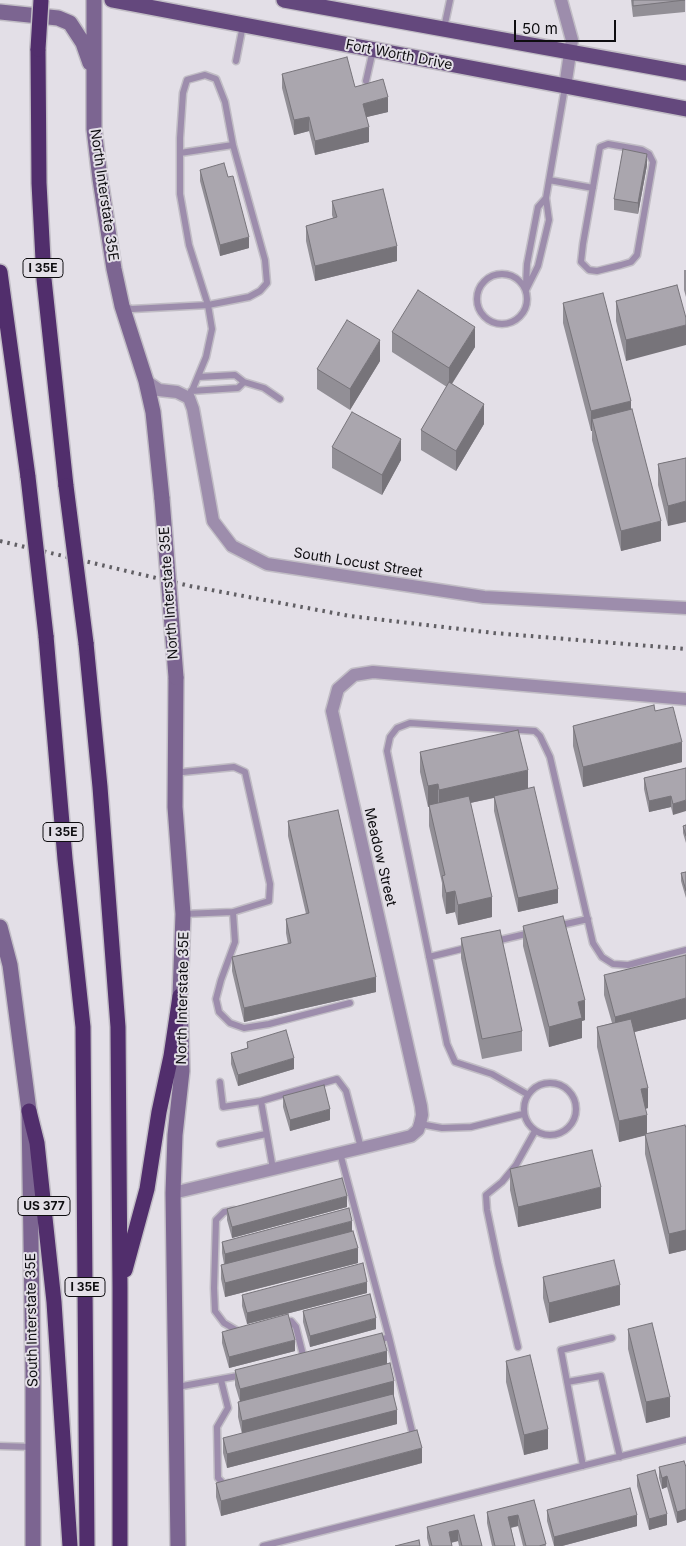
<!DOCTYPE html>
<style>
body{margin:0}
#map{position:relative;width:686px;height:1546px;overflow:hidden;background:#e3dfe7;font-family:Inter,sans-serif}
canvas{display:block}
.scale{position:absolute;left:514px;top:20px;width:102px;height:22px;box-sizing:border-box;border:2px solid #0e0d10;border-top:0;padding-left:6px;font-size:15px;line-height:18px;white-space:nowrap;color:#0e0d10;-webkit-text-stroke:4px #e3dfe7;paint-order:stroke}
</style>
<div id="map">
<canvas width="686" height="1546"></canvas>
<div class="scale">50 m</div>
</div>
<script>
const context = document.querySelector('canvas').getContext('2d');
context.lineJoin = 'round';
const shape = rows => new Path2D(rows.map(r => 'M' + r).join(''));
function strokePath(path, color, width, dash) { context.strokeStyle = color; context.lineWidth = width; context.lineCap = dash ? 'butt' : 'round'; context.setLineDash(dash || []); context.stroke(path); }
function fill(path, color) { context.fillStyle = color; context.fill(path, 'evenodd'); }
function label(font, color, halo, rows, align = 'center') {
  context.font = font + ' Inter,sans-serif'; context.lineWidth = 4; context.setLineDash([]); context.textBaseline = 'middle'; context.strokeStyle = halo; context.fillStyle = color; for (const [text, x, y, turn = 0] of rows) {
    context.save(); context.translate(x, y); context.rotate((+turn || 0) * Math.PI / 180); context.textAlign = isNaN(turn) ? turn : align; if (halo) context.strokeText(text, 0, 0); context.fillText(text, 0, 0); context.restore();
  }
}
const lane = shape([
 [444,28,450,0],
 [236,61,243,25],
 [366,81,373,50],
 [608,144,642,150,649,154,653,162,637,255,631,262,621,265,597,271,589,270,581,262,583,244,600,147,608,144],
 [180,153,233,145],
 [549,180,593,188],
 '477 299a25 25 0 1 1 50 0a25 25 0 1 1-50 0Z',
 [526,285,527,264,538,207,546,198],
 [526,290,538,266,549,220,546,198,565,87],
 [123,306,132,309,208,305,249,297,260,291,267,283,265,260,233,145,225,102,216,79,205,75,187,80,183,93,180,138,180,194,189,245,208,305,212,329,206,357,189,398],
 [244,382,264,388,280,399],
 [191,391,238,388,244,382,235,375,198,377],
 [176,770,183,772,234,767,245,772,270,884,269,901,233,912,183,914],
 [233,912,235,942,221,980,216,999,219,1012,230,1023,244,1028,269,1024,350,1003],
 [557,926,588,919],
 [496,941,530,933],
 [429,957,470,947],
 [220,1082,223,1107,261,1101],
 '524 1109a26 26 0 1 1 52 0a26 26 0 1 1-52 0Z',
 [527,1094,492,1074,455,1062,447,1044,387,751,390,737,397,728,410,723,535,731,540,736,550,757,593,943,602,957,613,964,628,965,686,950],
 [420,1124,442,1128,471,1127,523,1114],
 [220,1144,266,1134],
 [340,1153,389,1337,376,1341],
 [273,1169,261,1101,337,1079,346,1091,361,1148],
 [234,1210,224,1212,216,1220,214,1288,215,1311,224,1323,241,1333],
 [282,1324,291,1321,296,1327,304,1359],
 [389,1337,413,1435,410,1436],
 [518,1347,498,1263,487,1210,486,1195,502,1182,516,1165,535,1131],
 [221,1380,228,1408,217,1427,218,1478,224,1484,229,1483],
 [567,1382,601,1376,620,1457],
 [177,1387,243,1375],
 [0,1446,33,1447],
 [583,1466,561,1350,612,1338],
 [263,1546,686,1440]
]);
const street = shape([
 [561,0,572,40,565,87],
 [146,381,159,390,177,392,189,398,193,409,213,521,232,546,267,564,484,597,686,608],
 [173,1193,399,1139,411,1136,418,1130,420,1124,422,1115,421,1106,332,711,338,689,354,675,373,672,686,699]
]);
const secondary = shape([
 [94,0,94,129,100,179,114,269,122,306,146,381,153,412,162,499],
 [0,12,58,18,70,23,83,43,90,63],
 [176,677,175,807,183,914,180,996,182,1071,175,1135,173,1193,178,1546],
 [0,927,10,965,29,1111,33,1373,33,1546]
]);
const primary = shape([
 [112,0,686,109],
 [284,0,686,73]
]);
const highway = shape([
 [38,49,39,183,44,279,66,486],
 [0,272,28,477],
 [46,636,65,859,83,1027,87,1546],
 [86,643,100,787,118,1027,120,1288,120,1546],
 [29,1111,37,1143,54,1302,70,1546],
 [125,1270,147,1189,159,1112,171,1056,180,996]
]);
strokePath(lane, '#c1bdc5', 9);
strokePath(street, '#c1bdc5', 15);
strokePath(secondary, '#c1bdc5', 18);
strokePath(primary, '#c1bdc5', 18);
strokePath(highway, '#c1bdc5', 18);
strokePath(lane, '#9d8dac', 6);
strokePath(street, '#9d8dac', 12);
strokePath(secondary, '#7c6591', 15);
strokePath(primary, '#64487d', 15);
strokePath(highway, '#512e6c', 15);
strokePath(shape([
 [0,541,190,586,350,616,494,633,686,649]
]), '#615f64', 4, [2.5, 5]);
const secondaryBridge = shape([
 [162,499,176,677]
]);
const highwayBridge = shape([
 [38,49,41,0],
 [28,477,46,636],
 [66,486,86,643]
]);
strokePath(secondaryBridge, '#c1bdc5', 18, []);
strokePath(highwayBridge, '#c1bdc5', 18, []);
strokePath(secondaryBridge, '#7c6591', 15);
strokePath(highwayBridge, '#512e6c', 15);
fill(shape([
 [631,0,685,0,685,12,633,17],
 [282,74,355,87,388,112,366,117,369,142,315,155,309,131,294,135,282,88],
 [647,165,638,214,614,210,614,199],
 [200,170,249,248,220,256,200,181],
 [332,201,397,261,315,281,306,241,306,226,333,218,332,215],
 [684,270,686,270,686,297,684,290],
 [677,285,626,361,616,321,616,301],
 [563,303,631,409,661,541,621,551,592,440,592,431,591,431,563,323],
 [392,332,475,347,452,384,484,424,456,471,421,450,421,430,447,387,392,352],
 [380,361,350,410,317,389,317,369],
 [332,447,401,460,382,495,332,468],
 [686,458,668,526,658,485,658,464],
 [655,711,682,762,583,787,573,746,573,726],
 [420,752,528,789,558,903,518,912,494,811,494,798,470,803,492,917,458,925,455,912,446,914,442,896,442,883,429,826,429,806,428,807,420,772],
 [686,768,673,815,671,807,649,812,644,789,644,778],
 [288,821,376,992,244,1022,232,971,232,957,288,944,286,933,286,919,306,914,288,836],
 [686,825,686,843,683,833,683,826],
 [686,872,686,898,681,881,681,873],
 [523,926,585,1020,582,1021,582,1038,549,1047,523,946],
 [461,938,522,1031,522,1051,482,1059,461,958],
 [604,975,686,1019,634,1032,648,1108,645,1109,647,1134,686,1128,686,1250,669,1254,645,1154,645,1135,619,1142,597,1047,597,1027,612,1023,604,995],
 [247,1042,294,1069,238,1086,231,1064,231,1053,247,1048],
 [283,1096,330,1120,290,1131,283,1107],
 [510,1169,601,1208,518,1227,510,1190],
 [347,1207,232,1238,227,1220,227,1209],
 [352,1231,358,1263,225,1297,221,1279,221,1265,224,1264,222,1253,222,1242],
 [543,1277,620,1305,549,1323,543,1298],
 [367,1293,247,1324,242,1306,242,1295],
 [303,1311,376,1329,310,1347,303,1322],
 [628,1329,670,1417,646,1423,628,1349],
 [222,1332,295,1351,229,1368,222,1343],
 [506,1361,548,1449,524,1455,506,1382],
 [387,1364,394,1396,397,1424,227,1468,223,1453,223,1438,242,1434,238,1417,238,1402,240,1402,235,1385,235,1370],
 [422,1463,221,1516,216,1497,216,1483],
 [659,1467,686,1467,686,1520,677,1523,667,1487,662,1489,659,1478],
 [637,1475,667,1525,649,1530,637,1486],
 [534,1500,546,1546,523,1546,518,1526,511,1528,515,1546,492,1546,487,1523,487,1512],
 [547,1510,637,1526,562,1546,554,1546,547,1521],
 [474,1515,482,1546,459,1546,458,1541,451,1543,452,1546,429,1546,427,1538,427,1527]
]), '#928f96');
fill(shape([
 [388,97,388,112,363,118,363,104],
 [309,117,309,131,294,135,294,120],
 [369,127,369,142,315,155,315,141],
 [647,154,647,165,638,214,638,203],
 [249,237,249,248,220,256,220,245],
 [397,246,397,261,315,281,315,266],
 [686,325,686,345,626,361,626,340],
 [475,327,475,347,449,388,449,368],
 [380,340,380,361,350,410,350,389],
 [631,401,631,421,592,419,592,431,591,431,591,411],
 [484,404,484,424,456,471,456,451],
 [401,439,401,460,382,495,382,475],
 [686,501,686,522,668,526,668,506],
 [661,521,661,541,621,551,621,531],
 [682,742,682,762,583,787,583,767],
 [528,770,528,790,439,810,439,790],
 [438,784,438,804,428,807,428,786],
 [671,796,671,807,649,812,649,801],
 [686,800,686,811,673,815,673,804],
 [558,889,558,903,518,912,518,898],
 [455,891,455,912,446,914,446,893],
 [492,897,492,917,458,925,458,905],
 [376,977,376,992,244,1022,244,1008],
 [686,998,686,1019,615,1037,615,1017],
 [585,1000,585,1020,582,1021,582,1038,549,1047,549,1027,578,1002],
 [294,1058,294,1069,238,1086,238,1075],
 [648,1088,648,1108,641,1110,641,1089],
 [330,1109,330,1120,290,1131,290,1120],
 [647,1115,647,1135,619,1142,619,1121],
 [601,1187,601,1208,518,1227,518,1207],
 [347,1196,347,1207,232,1238,232,1227],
 [352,1221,352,1232,225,1265,225,1254],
 [686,1230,686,1250,669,1254,669,1234],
 [358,1248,358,1263,225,1297,225,1283],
 [367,1282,367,1293,247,1324,247,1313],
 [620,1285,620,1305,549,1323,549,1303],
 [376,1318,376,1329,310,1347,310,1336],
 [295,1340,295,1351,229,1368,229,1357],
 [387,1351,387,1366,240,1403,240,1389],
 [394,1381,394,1396,242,1435,242,1421],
 [670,1397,670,1417,646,1423,646,1402],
 [397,1410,397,1424,227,1468,227,1454],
 [548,1429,548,1449,524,1455,524,1435],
 [422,1448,422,1463,221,1516,221,1501],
 [667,1476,667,1487,662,1489,662,1478],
 [686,1509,686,1520,677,1523,677,1512],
 [667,1514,667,1525,649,1530,649,1519],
 [518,1515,518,1526,508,1528,508,1517],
 [637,1515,637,1526,562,1546,554,1546,554,1537],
 [458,1530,458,1541,449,1543,449,1532]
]), '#77747a');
const building = shape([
 [633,0,685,0,633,6,633,0],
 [347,57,355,87,383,79,388,97,363,104,369,127,315,141,309,117,294,120,282,74,347,57],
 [623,149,647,154,638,203,614,199,623,149],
 [224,163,228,177,233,176,249,237,220,245,200,170,224,163],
 [383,189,397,246,315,266,306,226,337,217,332,201,383,189],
 [677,285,686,318,686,325,626,340,616,301,677,285],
 [418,290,475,327,449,368,392,332,418,290],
 [603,293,631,401,591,411,563,303,603,293],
 [347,320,380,340,350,389,317,369,347,320],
 [449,382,484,404,456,451,421,430,449,382],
 [632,409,661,521,621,531,592,419,632,409],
 [352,412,401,439,382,475,332,447,352,412],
 [686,458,686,501,668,506,658,464,686,458],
 [654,705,655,711,673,707,682,742,583,767,573,726,654,705],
 [518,730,528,770,439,790,438,784,428,786,420,752,518,730],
 [686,768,686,800,673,804,671,796,649,801,644,778,686,768],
 [534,787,558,889,518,898,494,796,534,787],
 [469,796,492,897,458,905,455,891,446,893,442,876,445,875,429,805,469,796],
 [338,810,376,977,244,1008,232,957,291,943,286,919,309,913,288,821,338,810],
 [686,825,686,836,683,826,686,825],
 [686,872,686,891,681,873,686,872],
 [563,916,585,1000,578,1002,582,1018,549,1027,523,926,563,916],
 [500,930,522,1031,482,1039,461,938,500,930],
 [686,955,686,998,615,1017,604,975,686,955],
 [631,1019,648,1088,641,1089,647,1115,619,1121,597,1027,631,1019],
 [286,1030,294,1058,238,1075,231,1053,248,1048,247,1042,286,1030],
 [324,1085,330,1109,290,1120,283,1096,324,1085],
 [685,1125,686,1128,686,1230,669,1234,645,1134,685,1125],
 [592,1150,601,1187,518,1207,510,1169,592,1150],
 [342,1178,347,1196,232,1227,227,1209,342,1178],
 [349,1208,352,1221,225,1254,222,1242,349,1208],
 [353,1231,358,1248,225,1283,221,1265,353,1231],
 [614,1260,620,1285,549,1303,543,1277,614,1260],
 [363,1263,367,1282,247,1313,242,1295,363,1263],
 [370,1294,376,1318,310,1336,303,1311,370,1294],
 [288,1314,295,1340,229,1357,222,1332,288,1314],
 [652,1323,670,1397,646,1402,628,1329,652,1323],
 [382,1333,387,1351,240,1389,235,1370,382,1333],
 [530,1355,548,1429,524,1435,506,1361,530,1355],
 [390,1363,394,1381,242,1421,238,1402,390,1363],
 [393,1394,397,1410,227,1454,223,1438,393,1394],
 [417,1430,422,1448,221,1501,216,1483,417,1430],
 [684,1461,686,1467,686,1509,677,1512,667,1476,662,1478,659,1467,684,1461],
 [655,1470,667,1514,649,1519,637,1475,655,1470],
 [630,1488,637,1515,554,1537,547,1510,630,1488],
 [534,1500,546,1544,539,1546,526,1546,518,1515,508,1517,515,1546,495,1546,487,1512,534,1500],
 [474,1515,482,1546,462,1546,458,1530,449,1532,452,1546,432,1546,427,1527,474,1515],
 [419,1540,420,1546,395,1546,419,1540]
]);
fill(building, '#aaa6ae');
strokePath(building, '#77747a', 1);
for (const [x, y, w] of [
 [43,268,40],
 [63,832,40],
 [44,1206,52],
 [85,1287,40]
]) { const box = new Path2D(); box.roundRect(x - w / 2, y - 9.5, w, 19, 4); context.fillStyle = '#e3dfe7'; context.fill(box); strokePath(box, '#0e0d10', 1); }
label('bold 12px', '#0e0d10', null, [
 ["I 35E",43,268],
 ["I 35E",63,832],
 ["US 377",44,1206],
 ["I 35E",85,1287]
]);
label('14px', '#0e0d10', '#e3dfe7', [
 ["Fort Worth Drive",399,55,11],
 ["North Interstate 35E",104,195,82],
 ["South Locust Street",358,563,9],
 ["North Interstate 35E",169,593,-94],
 ["Meadow Street",380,857,77],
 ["North Interstate 35E",183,998,-89],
 ["South Interstate 35E",32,1320,-91]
]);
</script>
